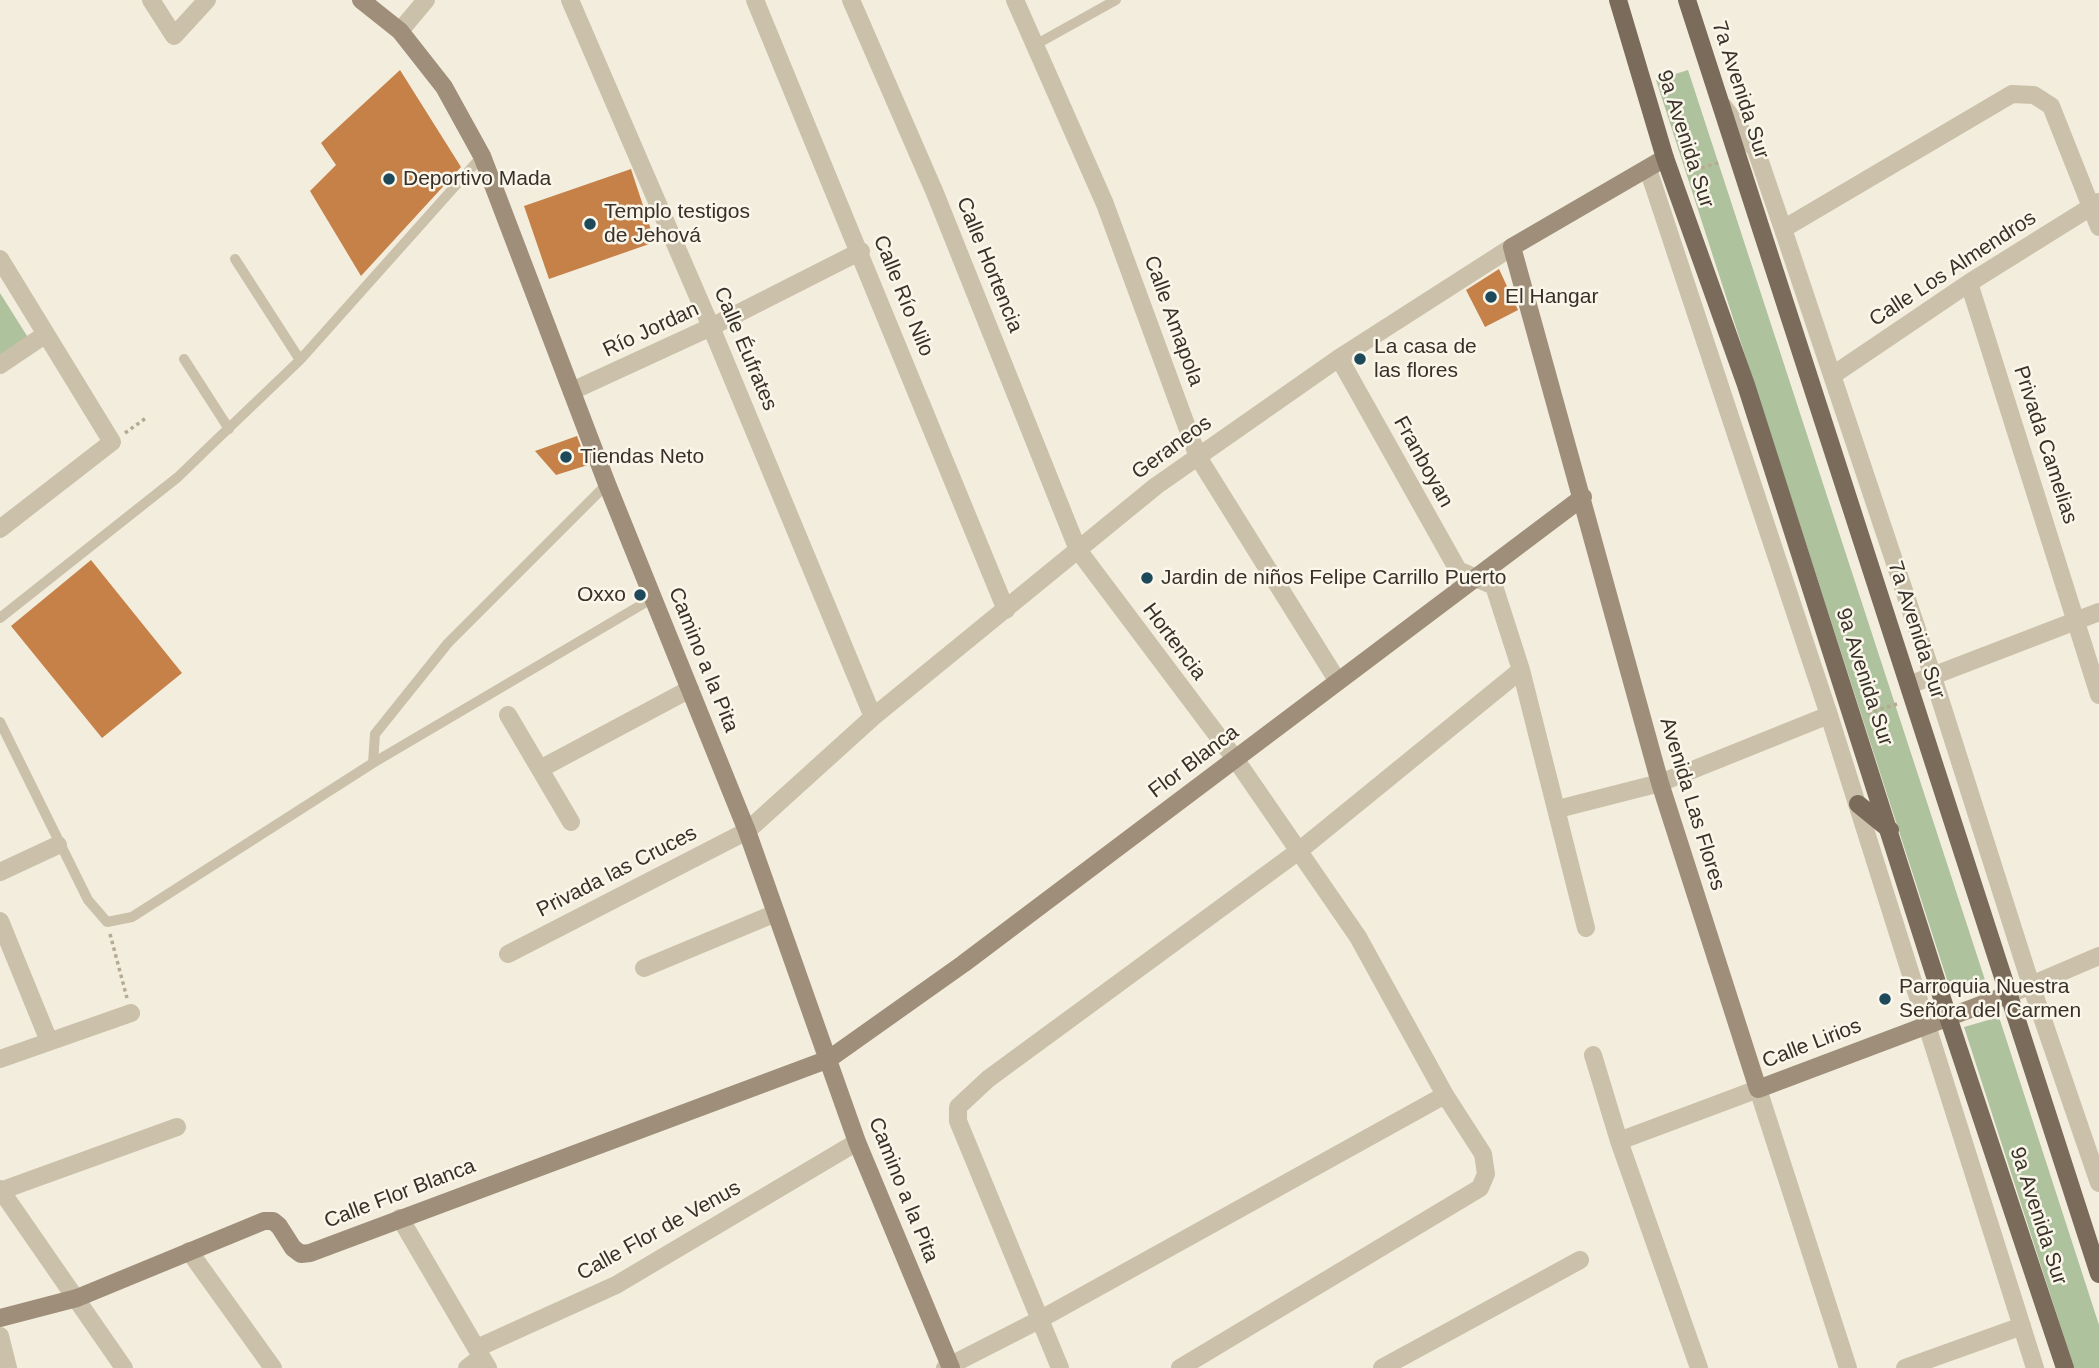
<!DOCTYPE html>
<meta charset="utf-8">
<style>
body{margin:0}
canvas{display:block;background:#f3eddd}
</style>
<canvas width="2099" height="1368"></canvas>
<script>
const context = document.querySelector('canvas').getContext('2d');
context.lineJoin = 'round';
function fill(path, color) { context.fillStyle = color; context.fill(path, 'evenodd'); }
const shape = rows => new Path2D(rows.map(r => 'M' + r).join(''));
function strokePath(path, color, width, dash) { context.strokeStyle = color; context.lineWidth = width; context.lineCap = dash ? 'butt' : 'round'; context.setLineDash(dash || []); context.stroke(path); }
function label(font, color, halo, rows, align = 'center') {
  context.font = font + ' Arial,sans-serif'; context.lineWidth = 5; context.setLineDash([]); context.textBaseline = 'middle'; context.strokeStyle = halo; context.fillStyle = color; for (const [text, x, y, turn = 0] of rows) {
    context.save(); context.translate(x, y); context.rotate((+turn || 0) * Math.PI / 180); context.textAlign = isNaN(turn) ? turn : align; if (halo) context.strokeText(text, 0, 0); context.fillText(text, 0, 0); context.restore();
  }
}
fill(shape([
 [1688,70,1986,983,1952,995,1656,80],
 [0,293,29,339,0,358],
 [1999,1017,2099,1325,2099,1368,2074,1368,1964,1027]
]), '#aec29d');
fill(shape([
 [400,70,461,167,361,276,310,191,336,165,321,143],
 [631,169,655,242,549,279,524,206],
 [1499,269,1518,310,1485,327,1466,290],
 [577,436,588,465,556,475,535,451],
 [91,560,182,673,102,738,11,626]
]), '#c68148');
strokePath(shape([
 [1688,172,1721,162],
 [125,433,146,418],
 [1867,713,1897,704],
 [110,934,127,998]
]), '#b7aa93', 3.5, [3.5, 3.5]);
strokePath(shape([
 [1035,45,1116,0],
 [235,259,300,360],
 [184,359,229,429],
 [0,618,178,477,210,446,300,360,482,156],
 [0,722,88,900,107,922,132,917,373,763,653,598],
 [373,763,375,734,448,643,607,484]
]), '#cbc0a9', 10);
strokePath(shape([
 [151,0,174,36,207,0],
 [570,0,711,327,873,717],
 [755,0,1006,610],
 [851,0,935,193,1078,550,1236,760,1358,937,1445,1095,1483,1154,1486,1174,1480,1188,1180,1368],
 [1015,0,1105,204,1198,457,1337,680],
 [400,31,426,0],
 [1723,106,1756,150,1783,229,1933,677,2031,985,2099,1183],
 [1648,169,1829,715,2035,1368],
 [1783,229,2012,94,2034,95,2051,106,2099,227],
 [0,259,112,442,0,529],
 [1969,283,2099,695],
 [1339,358,1458,570,1494,586,1521,670,1586,928],
 [0,365,46,334],
 [1833,375,1969,283,2099,202],
 [572,391,711,327,861,251],
 [1909,685,2099,612],
 [508,715,571,822],
 [542,768,690,689],
 [1558,809,1660,783,1829,715],
 [0,872,58,845],
 [0,921,49,1041],
 [508,954,747,831,873,717,1156,486,1339,358,1512,247],
 [644,968,776,913],
 [2010,994,2099,956],
 [1593,1055,1619,1141,1699,1368],
 [0,1059,131,1013],
 [1619,1141,1758,1089,1848,1368],
 [0,1189,124,1368],
 [0,1191,177,1127],
 [400,1218,488,1368],
 [189,1251,273,1368],
 [0,1336,8,1368],
 [477,1348,616,1285,857,1142],
 [467,1368,481,1357],
 [945,1368,1039,1320,1445,1095],
 [1060,1368,958,1121,958,1107,988,1079,1300,850,1521,670],
 [1382,1368,1580,1260],
 [1905,1368,2022,1326]
]), '#cbc0a9', 18);
strokePath(shape([
 [361,0,400,31,444,87,482,156,607,484,747,831,857,1142,951,1368],
 [1665,158,1512,247,1660,783,1758,1089,2010,994],
 [0,1318,77,1298,264,1221,273,1221,279,1226,293,1248,301,1254,310,1253,829,1059,963,964,1583,497]
]), '#9f8f7a', 18);
strokePath(shape([
 [1618,0,1665,158,1746,385,1948,1017,2065,1368],
 [1687,0,2099,1274],
 [1858,804,1890,830]
]), '#7a6b5a', 18);
for (const [x, y, r, color] of [
 [389,179,7,"#1e495a"],
 [590,224,7,"#1e495a"],
 [1491,297,7,"#1e495a"],
 [1360,359,7,"#1e495a"],
 [566,457,7,"#1e495a"],
 [1147,578,7,"#1e495a"],
 [640,595,7,"#1e495a"],
 [1885,999,7,"#1e495a"]
]) { const dot = new Path2D(); dot.arc(x, y, r, 0, 2 * Math.PI); context.fillStyle = color; context.fill(dot); strokePath(dot, '#faf6ea', 2.5); }
label('21px', '#383129', '#faf6ea', [
 ["7a Avenida Sur",1740,90,72],
 ["9a Avenida Sur",1685,139,72],
 ["Calle Hortencia",989,265,68],
 ["Calle Los Almendros",1953,269,-33],
 ["Calle Río Nilo",903,296,68],
 ["Calle Amapola",1173,321,70],
 ["Río Jordan",651,330,-25],
 ["Calle Éufrates",745,349,67],
 ["Privada Camelias",2045,445,72],
 ["Geraneos",1172,448,-36],
 ["Franboyan",1423,462,61],
 ["7a Avenida Sur",1916,630,72],
 ["Hortencia",1174,642,53],
 ["Camino a la Pita",703,660,68],
 ["9a Avenida Sur",1864,677,72],
 ["Flor Blanca",1194,762,-37],
 ["Avenida Las Flores",1692,804,73],
 ["Privada las Cruces",617,872,-27],
 ["Calle Lirios",1812,1044,-21],
 ["Camino a la Pita",903,1190,68],
 ["Calle Flor Blanca",400,1194,-21],
 ["9a Avenida Sur",2038,1216,72],
 ["Calle Flor de Venus",659,1231,-29]
]);
label('21px', '#383129', '#faf6ea', [
 ["Deportivo Mada",403,179],
 ["Templo testigos",604,212],
 ["de Jehová",604,236],
 ["El Hangar",1505,297],
 ["La casa de",1374,347],
 ["las flores",1374,371],
 ["Tiendas Neto",580,457],
 ["Jardin de niños Felipe Carrillo Puerto",1161,578],
 ["Oxxo",626,595,"right"],
 ["Parroquia Nuestra",1899,987],
 ["Señora del Carmen",1899,1011]
], 'left');
</script>
